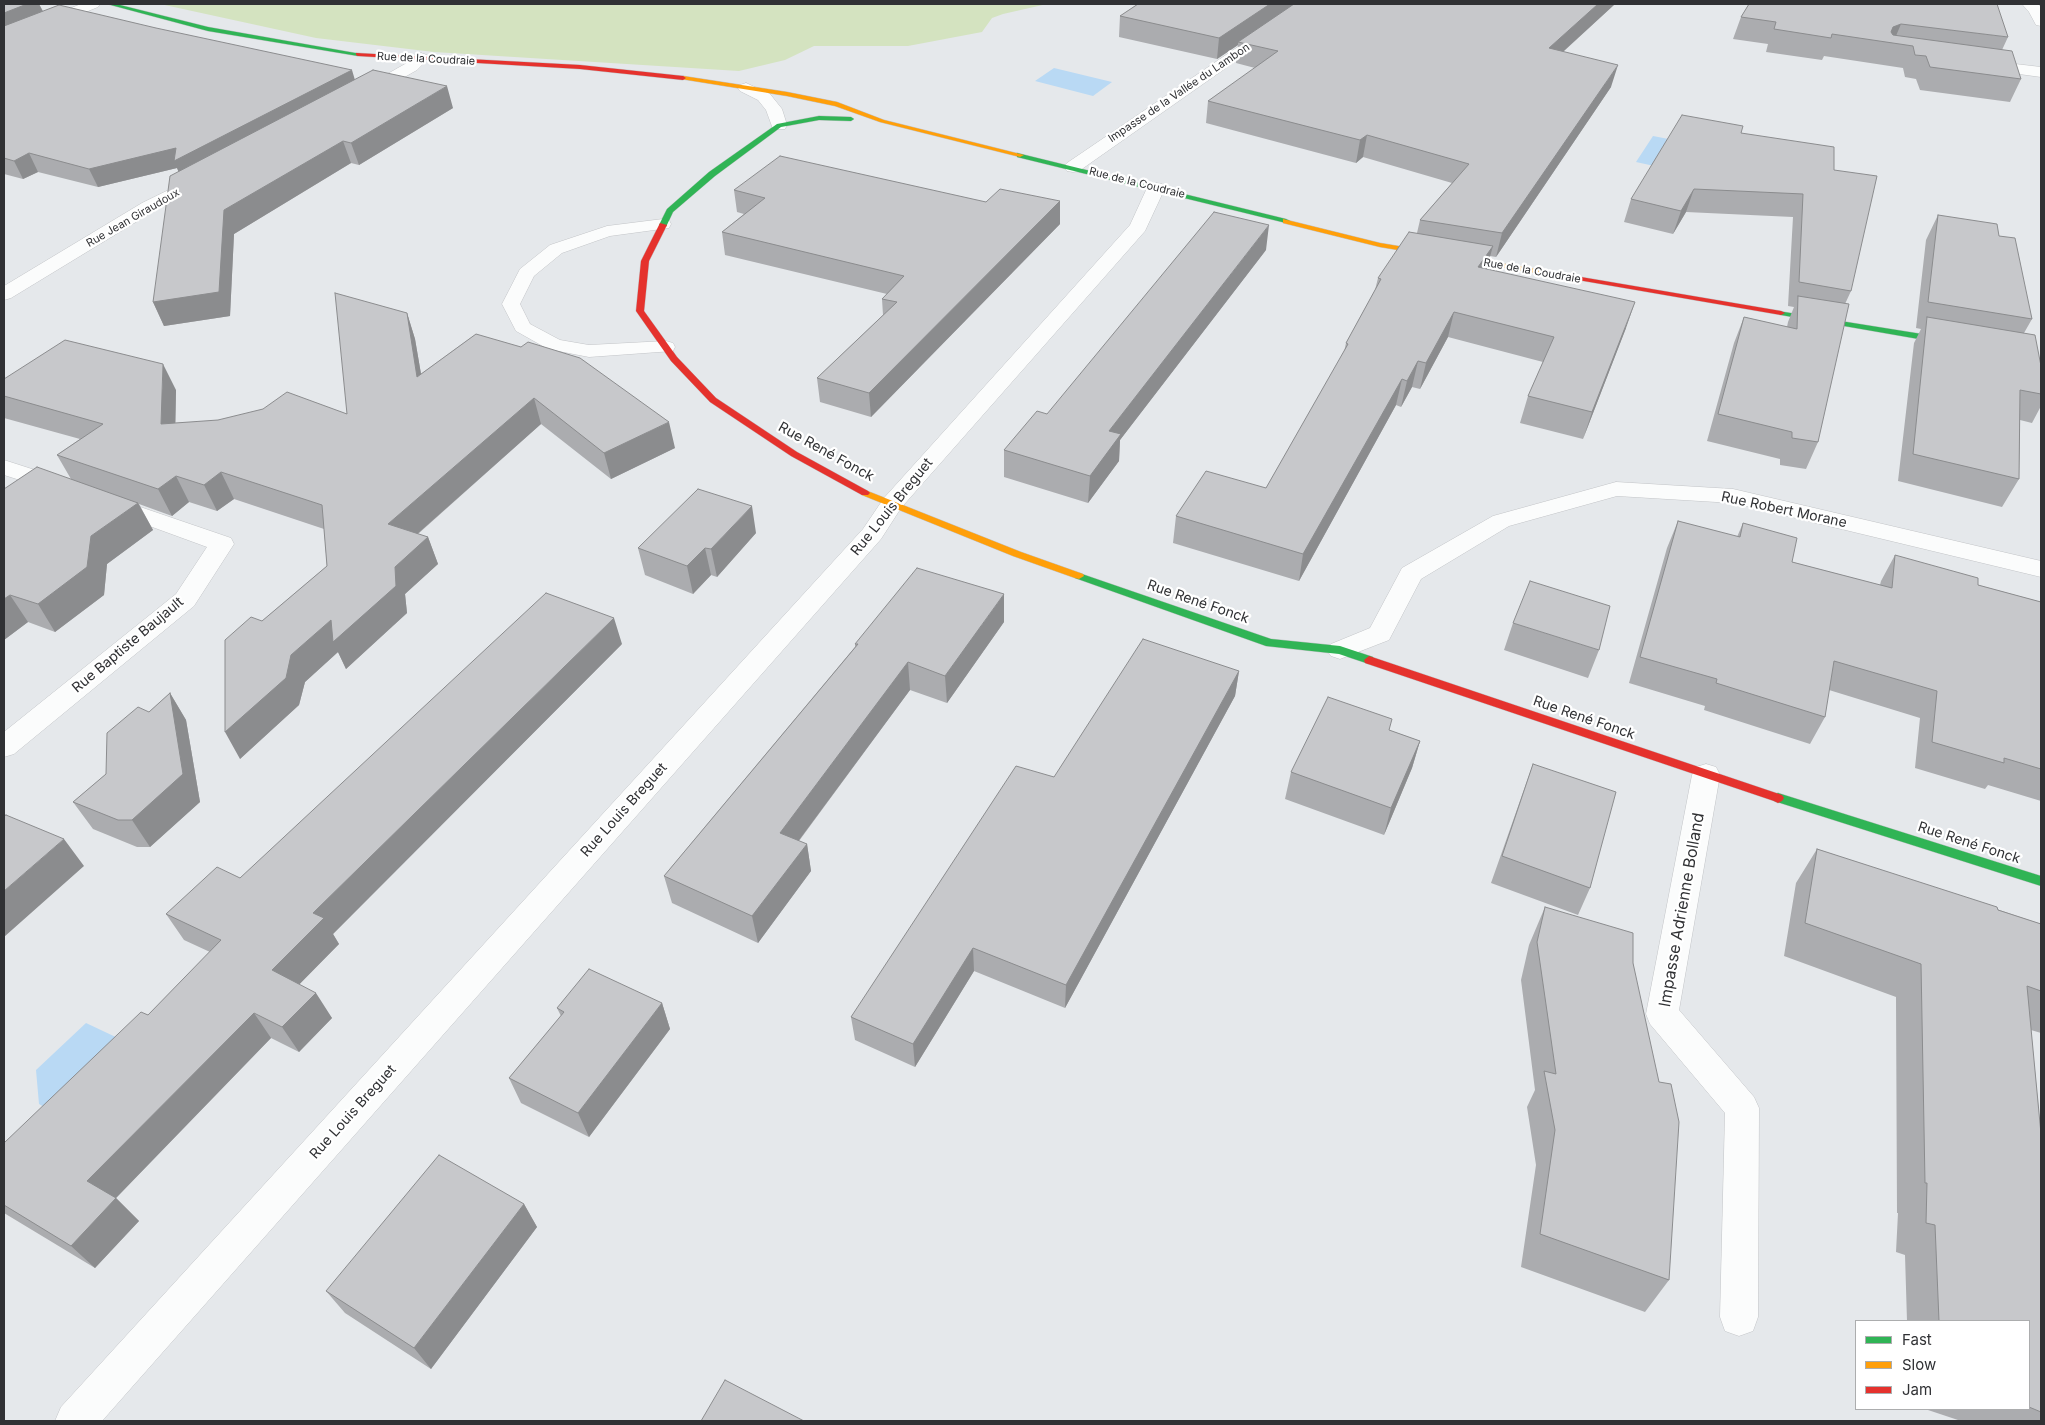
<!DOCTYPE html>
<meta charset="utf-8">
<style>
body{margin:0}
#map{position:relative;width:2045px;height:1425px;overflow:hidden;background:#e5e8eb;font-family:Inter,sans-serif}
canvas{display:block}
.frame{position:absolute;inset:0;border:5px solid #303134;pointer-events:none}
.legend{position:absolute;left:1855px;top:1320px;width:175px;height:90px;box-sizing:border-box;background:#fff;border:1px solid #acadae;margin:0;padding:6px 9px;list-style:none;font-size:15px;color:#303134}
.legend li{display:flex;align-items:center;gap:10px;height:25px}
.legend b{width:25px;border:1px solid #acadae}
</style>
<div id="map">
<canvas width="2045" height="1425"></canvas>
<div class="frame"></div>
<ul class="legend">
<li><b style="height:6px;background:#30b455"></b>Fast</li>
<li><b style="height:6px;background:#ff9f0a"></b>Slow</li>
<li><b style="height:6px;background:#e5322d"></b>Jam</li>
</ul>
</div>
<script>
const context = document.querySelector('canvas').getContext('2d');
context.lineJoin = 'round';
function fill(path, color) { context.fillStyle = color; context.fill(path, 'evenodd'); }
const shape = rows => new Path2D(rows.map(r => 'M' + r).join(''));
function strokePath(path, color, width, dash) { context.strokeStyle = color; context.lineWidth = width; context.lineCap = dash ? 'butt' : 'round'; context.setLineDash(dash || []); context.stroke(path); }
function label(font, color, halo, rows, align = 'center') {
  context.font = font + ' Inter,sans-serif'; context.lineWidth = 4.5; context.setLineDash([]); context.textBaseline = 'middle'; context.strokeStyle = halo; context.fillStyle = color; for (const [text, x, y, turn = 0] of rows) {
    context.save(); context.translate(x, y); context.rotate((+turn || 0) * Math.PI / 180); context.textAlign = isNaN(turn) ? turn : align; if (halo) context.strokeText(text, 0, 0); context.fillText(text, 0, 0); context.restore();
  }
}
fill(shape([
 [160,4,1047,4,1003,14,992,18,982,32,908,46,814,46,785,60,739,71,434,52,316,38]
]), '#d4e3c0');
fill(shape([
 [1054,68,1112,82,1093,96,1035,81],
 [1653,136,1684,142,1668,169,1636,162],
 [86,1023,139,1048,63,1118,39,1104,36,1070]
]), '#b9d9f4');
const lane = shape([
 [663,219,669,220,671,224,669,228,610,236,562,253,534,276,520,304,530,324,560,340,589,345,666,341,673,343,675,347,673,351,589,357,548,349,516,331,502,304,520,269,550,245,607,226,663,219]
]);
const street = shape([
 [81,4,100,4,98,7,4,45,4,35,81,4],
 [1301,4,1317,4,1079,171,1073,172,1067,171,1064,167,1067,163,1301,4],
 [2022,4,2038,4,2041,7,2041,26,2036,25,2029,12,2022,4],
 [421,53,427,55,429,58,417,70,369,97,357,97,355,94,357,91,405,64,415,55,421,53],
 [1981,60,2041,67,2041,77,1975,68,1973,65,1975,62,1981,60],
 [746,83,770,94,782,109,787,125,785,129,773,129,766,110,758,100,740,91,738,88,740,85,746,83],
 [201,174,207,175,210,179,207,183,154,211,11,298,4,300,4,286,142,203,201,174],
 [1156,183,1162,184,1165,188,1145,231,901,508,881,539,102,1421,55,1421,61,1407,863,529,884,498,1130,225,1147,188,1150,184,1156,183],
 [4,460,69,481,73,486,69,491,61,493,4,475,4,460],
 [1616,482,1733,489,2041,561,2041,577,1733,503,1617,496,1509,526,1421,579,1389,640,1340,659,1331,656,1327,650,1331,644,1370,628,1402,568,1493,516,1616,482],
 [111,497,231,538,234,544,194,606,14,754,4,757,4,732,176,594,207,547,103,509,99,504,103,499,111,497],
 [1706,764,1716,767,1720,775,1679,1010,1754,1097,1759,1108,1758,1317,1753,1331,1739,1336,1725,1331,1720,1317,1725,1113,1650,1024,1646,1014,1692,775,1696,767,1706,764]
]);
const fast = shape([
 [107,4,116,4,208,27,361,54,358,56,208,31,107,4],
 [819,116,851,117,854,119,851,121,819,120,781,127,715,176,673,212,666,227,659,225,667,209,709,172,777,124,819,116],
 [1017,153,1286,219,1290,221,1286,223,1017,157,1017,153],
 [1778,311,1953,339,1957,342,1953,345,1781,315,1777,313,1778,311],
 [1079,573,1271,639,1340,646,1373,657,1374,660,1369,664,1339,654,1266,646,1075,578,1074,576,1079,573],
 [1778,793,2041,876,2041,886,1774,801,1772,798,1774,795,1778,793]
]);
const slow = shape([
 [683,76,787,92,837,102,884,120,1024,155,1020,157,880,122,835,106,787,96,681,79,681,77,683,76],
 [1283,219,1380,243,1578,276,1582,278,1578,280,1380,247,1283,223,1283,219],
 [865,490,1021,552,1083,574,1084,576,1079,579,1075,578,1013,556,862,495,860,493,865,490]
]);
const jam = shape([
 [356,53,580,65,683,76,686,78,683,80,580,69,358,56,356,55,356,53],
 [660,223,667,225,649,261,644,311,677,357,716,398,797,452,868,491,870,493,868,495,862,495,791,456,710,402,671,361,636,311,641,261,660,223],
 [1575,276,1781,311,1785,313,1781,315,1578,280,1575,280,1575,276],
 [1369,656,1782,795,1784,798,1782,801,1778,803,1774,801,1365,663,1364,660,1369,656]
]);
strokePath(lane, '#c2c4c7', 1);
strokePath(street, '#c2c4c7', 1);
strokePath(fast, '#c2c4c7', 1);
strokePath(slow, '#c2c4c7', 1);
strokePath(jam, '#c2c4c7', 1);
fill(lane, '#fbfcfc');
fill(street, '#fbfcfc');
fill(fast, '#30b455');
fill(slow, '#ff9f0a');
fill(jam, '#e5322d');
fill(shape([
 [4,4,39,4,43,11,355,80,453,108,359,165,351,163,234,234,230,316,164,326,153,302,179,172,177,168,98,187,38,172,23,179,4,174],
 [1138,4,1615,4,1563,52,1611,87,1496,257,1490,256,1487,269,1626,328,1583,439,1520,423,1528,396,1543,362,1448,337,1420,389,1412,387,1401,407,1396,405,1299,581,1173,543,1176,516,1266,488,1344,352,1346,343,1375,290,1378,278,1417,233,1420,220,1452,183,1363,157,1356,163,1206,123,1208,101,1255,68,1236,63,1238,45,1217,59,1119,37,1120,16],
 [1749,4,2008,37,2002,50,2021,79,2010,102,1920,90,1916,79,1905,77,1903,68,1824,56,1822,60,1766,52,1768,44,1733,39,1741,17],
 [1741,133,1834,170,1851,291,1845,304,1818,442,1806,469,1780,465,1780,459,1707,441,1734,343,1744,317,1787,327,1788,322,1794,307,1788,306,1793,217,1686,212,1673,234,1624,222,1631,199],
 [734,190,1060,224,871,417,820,402,817,378,883,315,882,299,887,294,725,255,722,232,744,214,737,212],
 [1938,215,1999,236,2032,319,2024,333,2041,394,2041,406,2032,423,2020,420,2019,479,2002,507,1898,481,1914,343,1921,329,1916,328,1926,240],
 [1266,250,1120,440,1119,461,1088,503,1004,477,1004,450,1047,414],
 [407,313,415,339,421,374,476,334,675,448,611,479,541,424,418,534,428,537,438,564,405,594,407,613,346,669,338,652,305,682,299,705,240,759,262,621,327,566,324,529,234,499,217,511,189,502,172,516,139,504,153,530,107,564,104,595,55,632,28,622,4,640,4,489,71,479,57,455,80,439,4,418,4,379,176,390,175,423,347,414],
 [1678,521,1737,537,1743,523,1792,562,1880,585,1881,581,1895,555,1978,585,2041,602,2041,801,1988,785,1985,789,1915,768,1920,718,1829,690,1825,717,1810,744,1704,710,1705,706,1629,683,1667,548],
 [756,533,717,577,711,575,693,594,645,575,638,548],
 [1004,622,947,703,910,690,799,841,807,844,811,871,758,943,672,903,664,876,855,647,855,644],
 [1513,623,1599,650,1588,678,1504,650],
 [622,644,333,934,339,944,299,984,332,1018,299,1052,271,1038,116,1198,139,1221,95,1268,4,1213,4,1143,148,1015,210,952,184,940,166,914,240,878],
 [1239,671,1235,696,1065,1008,974,971,915,1067,855,1040,851,1017,1054,777],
 [170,693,186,720,200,802,150,847,137,847,93,829,73,802,106,774,149,712],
 [1389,730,1420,741,1412,768,1384,835,1285,799,1291,772],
 [1533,764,1590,888,1578,915,1491,883],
 [1817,849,2041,924,2041,1033,2031,1030,2041,1134,2041,1421,1961,1421,1925,1409,2029,1409,2029,1321,1907,1321,1905,1255,1896,1252,1898,1213,1897,1213,1896,997,1784,956,1796,883],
 [1545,907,1633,963,1669,1280,1645,1312,1521,1267,1536,1165,1527,1107,1535,1090,1521,980,1529,945],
 [662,1003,670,1029,589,1137,521,1103,509,1078,561,1016,557,1008],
 [524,1204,537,1227,431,1369,345,1313,326,1291]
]), '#abacaf');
fill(shape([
 [27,4,39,4,45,16,4,33,4,13],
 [1270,4,1298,4,1238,42,1238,45,1217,59,1219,38],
 [1598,4,1615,4,1544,69,1549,48],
 [1901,24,1893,43,1886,42,1893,27],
 [1618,65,1611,87,1496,257,1502,233],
 [352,70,357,87,182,180,177,168,98,187,89,169],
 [447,86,453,108,359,165,351,143],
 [1367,135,1363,157,1356,163,1360,140],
 [343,141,351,163,234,234,230,316,164,326,153,302,224,210],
 [29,153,38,172,23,179,14,161],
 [1694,189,1686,212,1673,234,1681,211],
 [1060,201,1060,224,871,417,869,393],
 [1269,225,1266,250,1120,440,1119,461,1088,503,1090,476,1109,431],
 [1493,246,1486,271,1478,267],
 [1635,302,1626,328,1583,439,1592,412],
 [1454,312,1448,337,1420,389,1426,363],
 [407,313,415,339,426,403,417,377],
 [1418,361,1412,387,1401,407,1407,381],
 [163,364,176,390,175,450,161,424],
 [1402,379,1396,405,1299,581,1303,554],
 [534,398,541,424,398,551,388,524],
 [669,422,675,448,611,479,604,453],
 [221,472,234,499,217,511,204,485],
 [176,476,189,502,172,516,158,489],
 [138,503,153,530,107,564,104,595,55,632,38,604,91,536],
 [752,506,756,533,717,577,711,549],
 [428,537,438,564,405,594,407,613,346,669,338,652,305,682,299,705,240,759,225,732,291,655,331,620],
 [705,548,711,575,693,594,687,566],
 [1004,594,1004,622,947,703,945,676],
 [10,595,28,622,4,640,4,599],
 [614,618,622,644,333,934,339,944,288,996,272,970,313,913],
 [908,662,910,690,785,859,780,833],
 [1239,671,1235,696,1065,1008,1066,985],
 [170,693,186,720,200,802,150,847,132,820],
 [1420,741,1412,768,1384,835,1391,808],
 [64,839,84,866,4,937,4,891],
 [807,844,811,871,758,943,752,916],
 [973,948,974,971,915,1067,913,1044],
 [316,993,332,1018,299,1052,282,1027],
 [662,1003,670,1029,589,1137,578,1113],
 [254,1013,271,1038,116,1198,139,1221,95,1268,71,1246,87,1181],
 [524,1204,537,1227,431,1369,414,1348]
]), '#8b8c8e');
const building = shape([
 [4,4,27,4,4,13,4,4],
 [1138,4,1270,4,1219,38,1120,16,1138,4],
 [1294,4,1598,4,1549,48,1618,65,1502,233,1420,220,1469,164,1367,135,1360,140,1208,101,1278,51,1238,42,1294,4],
 [1749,4,1997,4,2008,37,1901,24,1893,27,1891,32,1893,35,2012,51,2021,79,1930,67,1926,56,1915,55,1913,46,1832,34,1831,38,1774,29,1776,22,1741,17,1749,4],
 [59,5,156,28,352,70,174,161,176,148,89,169,29,153,14,161,4,158,4,26,59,5],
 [373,70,447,86,351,143,343,141,224,210,219,292,153,302,170,176,373,70],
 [1682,115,1743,126,1741,133,1834,147,1834,170,1877,176,1851,291,1799,282,1803,194,1694,189,1681,211,1631,199,1682,115],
 [780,156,986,202,1000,189,1060,201,869,393,817,378,897,302,882,299,904,276,722,232,765,198,734,190,780,156],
 [1214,212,1269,225,1109,431,1121,434,1090,476,1004,450,1037,411,1047,414,1214,212],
 [1938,215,1997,224,1999,236,2015,238,2032,319,1928,302,1938,215],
 [1409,232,1493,246,1478,267,1635,302,1592,412,1528,396,1554,337,1454,312,1426,363,1418,361,1407,381,1402,379,1303,554,1176,516,1206,471,1266,488,1348,344,1346,343,1381,279,1378,278,1409,232],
 [335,293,407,313,417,377,476,334,521,347,528,342,580,358,669,422,604,453,534,398,388,524,428,537,395,567,396,586,333,642,331,620,291,655,286,678,225,732,225,640,251,617,262,621,327,566,322,505,221,472,204,485,176,476,158,489,57,455,103,424,4,396,4,379,65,340,163,364,161,424,218,420,263,409,287,392,347,414,335,293],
 [1798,296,1849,304,1818,442,1792,438,1792,432,1718,414,1744,317,1797,329,1798,296],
 [1927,317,2035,335,2041,366,2041,394,2020,390,2019,479,1913,454,1927,317],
 [37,467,138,503,91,536,87,567,38,604,10,595,4,599,4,489,37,467],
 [698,489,752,506,711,549,705,548,687,566,638,548,698,489],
 [1678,521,1740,537,1743,523,1797,538,1792,562,1892,588,1895,555,1978,578,1978,585,2041,602,2041,769,2004,758,2004,763,1932,742,1937,691,1834,661,1825,717,1716,683,1717,679,1640,657,1678,521],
 [917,568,1004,594,945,676,908,662,780,833,807,844,752,916,664,876,858,644,855,644,917,568],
 [1530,581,1610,606,1599,650,1513,623,1530,581],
 [546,593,614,618,313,913,324,918,272,970,316,993,282,1027,254,1013,87,1181,116,1198,71,1246,4,1205,4,1143,141,1012,148,1015,221,940,166,914,217,867,240,878,546,593],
 [1143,639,1239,671,1066,985,973,948,913,1044,851,1017,1016,766,1054,777,1143,639],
 [170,693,183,774,132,820,118,820,73,802,106,774,107,733,138,707,149,712,170,693],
 [1328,697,1392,719,1389,730,1420,741,1391,808,1291,772,1328,697],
 [1533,764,1616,792,1590,888,1502,856,1533,764],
 [6,815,64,839,4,891,4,816,6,815],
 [1817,849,1997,907,1998,910,2041,924,2041,991,2027,986,2041,1134,2041,1412,2029,1407,2029,1321,1939,1321,1935,1225,1926,1223,1927,1183,1925,1183,1921,964,1805,923,1817,849],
 [1545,907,1633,933,1633,963,1659,1082,1671,1084,1679,1122,1669,1280,1540,1234,1555,1130,1544,1071,1556,1074,1537,942,1545,907],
 [589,969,662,1003,578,1113,509,1078,564,1012,557,1008,589,969],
 [439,1155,524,1204,414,1348,326,1291,439,1155],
 [725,1380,804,1421,701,1421,725,1380]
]);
fill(building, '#c7c8cb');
strokePath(building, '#8b8c8e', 1);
label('11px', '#303134', '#fff', [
 ["Rue de la Coudraie",426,59,3],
 ["Impasse de la Vallée du Lambon",1179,93,-34],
 ["Rue de la Coudraie",1137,183,14],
 ["Rue Jean Giraudoux",133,218,-30],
 ["Rue de la Coudraie",1532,271,10]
]);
label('14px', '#303134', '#fff', [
 ["Rue René Fonck",826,452,29],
 ["Rue Louis Breguet",892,507,-51],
 ["Rue Robert Morane",1784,510,12],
 ["Rue René Fonck",1198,602,19],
 ["Rue Baptiste Baujault",128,645,-40],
 ["Rue René Fonck",1584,718,19],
 ["Rue Louis Breguet",624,810,-48],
 ["Rue René Fonck",1969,843,18],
 ["Rue Louis Breguet",353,1112,-48]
]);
label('16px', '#303134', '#fff', [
 ["Impasse Adrienne Bolland",1682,910,-80]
]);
</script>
